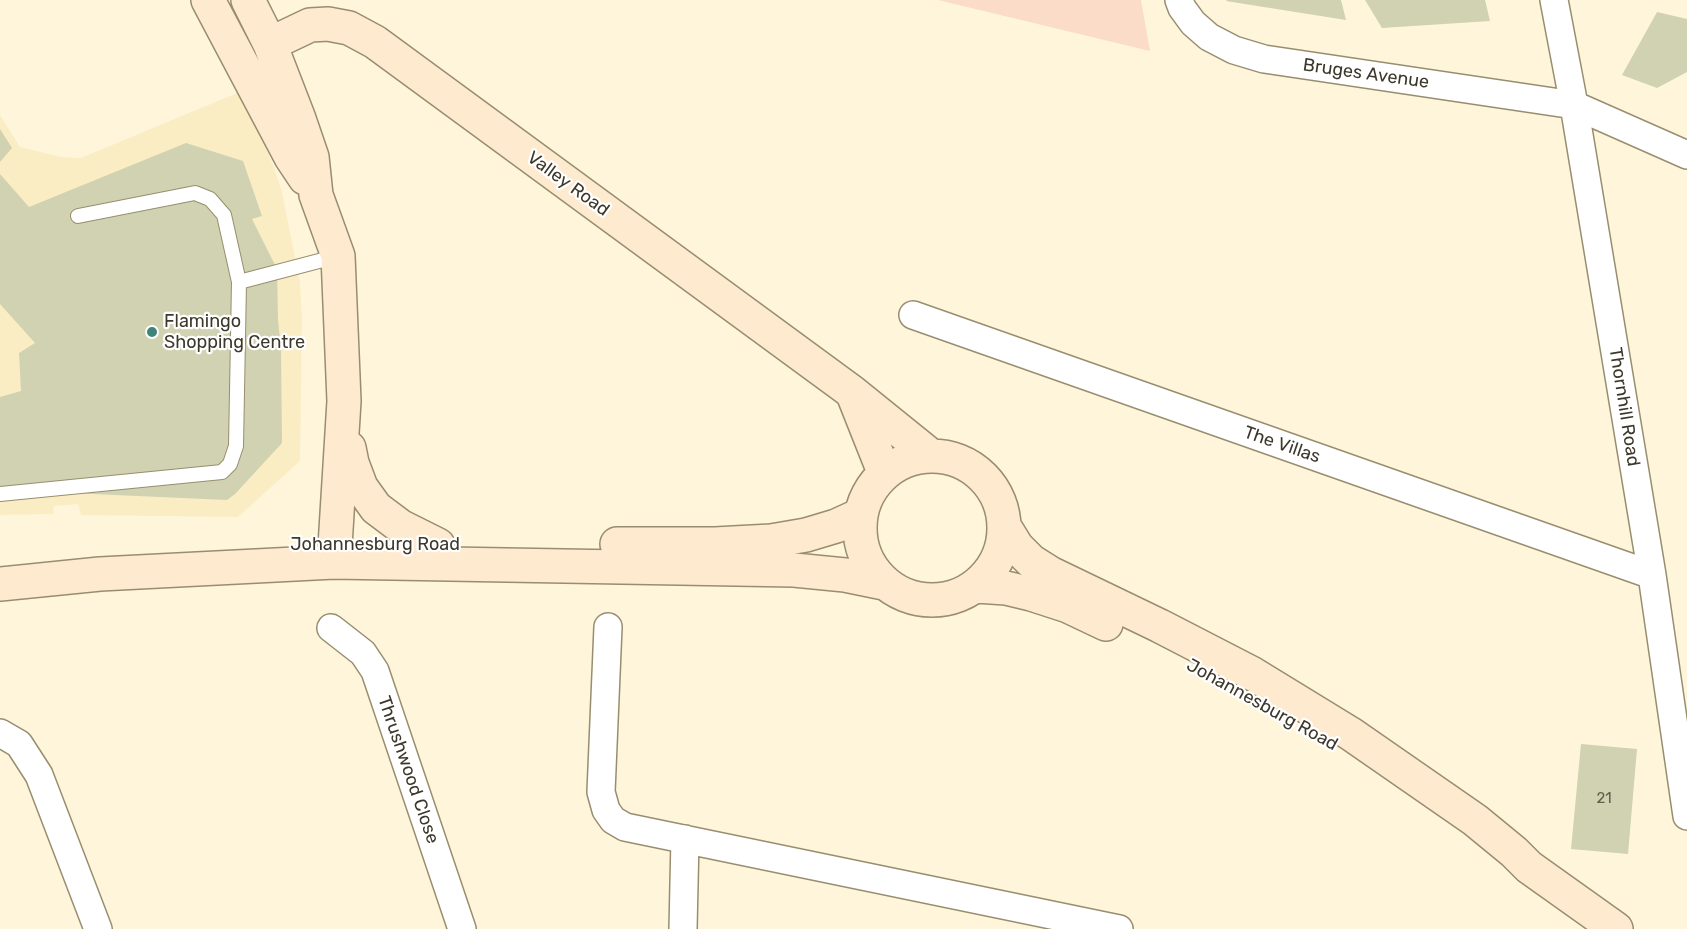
<!DOCTYPE html>
<style>
body{margin:0}
canvas{display:block;background:#fef5db}
</style>
<canvas width="1687" height="929"></canvas>
<script>
const context = document.querySelector('canvas').getContext('2d');
context.lineJoin = 'round';
function fill(path, color) { context.fillStyle = color; context.fill(path, 'evenodd'); }
const shape = rows => new Path2D(rows.map(r => 'M' + r).join(''));
function strokePath(path, color, width, dash) { context.strokeStyle = color; context.lineWidth = width; context.lineCap = dash ? 'butt' : 'round'; context.setLineDash(dash || []); context.stroke(path); }
function label(font, color, halo, rows, align = 'center') {
  context.font = font + ' Rubik,sans-serif'; context.lineWidth = 4.5; context.setLineDash([]); context.textBaseline = 'middle'; context.strokeStyle = halo; context.fillStyle = color; for (const [text, x, y, turn = 0] of rows) {
    context.save(); context.translate(x, y); context.rotate((+turn || 0) * Math.PI / 180); context.textAlign = isNaN(turn) ? turn : align; if (halo) context.strokeText(text, 0, 0); context.fillText(text, 0, 0); context.restore();
  }
}
fill(shape([
 [242,91,273,165,282,192,300,283,302,321,300,461,238,517,81,515,78,504,54,506,53,514,0,515,0,115,20,147,61,157,81,158]
]), '#faedc4');
fill(shape([
 [938,0,1141,0,1150,51]
]), '#fadcc9');
fill(shape([
 [1227,0,1341,0,1346,20,1226,1],
 [1365,0,1485,0,1490,21,1382,28],
 [1657,12,1687,19,1687,72,1657,88,1622,75],
 [0,129,12,148,0,162],
 [186,143,243,161,262,216,252,219,277,269,278,320,281,348,282,443,235,494,227,500,70,493,0,495,0,397,21,391,19,353,35,343,0,304,0,174,29,207],
 [1581,744,1637,749,1628,854,1571,849]
]), '#d0d2b1');
const lane = shape([
 [78,216,195,193,210,199,224,215,239,282,338,256],
 [0,494,222,472,230,464,236,446,239,282]
]);
const street = shape([
 [1179,0,1182,8,1193,23,1209,37,1234,50,1264,59,1574,105,1687,155],
 [1554,0,1574,105,1652,575,1687,816],
 [913,315,1652,575],
 [608,627,601,792,606,810,613,820,625,827,1119,929],
 [331,628,363,653,375,671,462,929],
 [0,733,19,744,39,775,98,929],
 [683,929,685,839]
]);
const secondary = shape([
 [208,0,291,157,305,178],
 [248,0,270,44,299,119,312,157,316,195,338,256,344,401,334,562],
 [270,44,310,25,328,24,349,28,375,42,852,392,930,455],
 [853,394,884,472],
 [349,448,352,463,361,487,376,508,400,526,438,545],
 '860 528a72 72 0 1 1 144 0a72 72 0 1 1-144 0Z',
 [1004,526,1017,547,1031,561,1050,573,1160,626,1253,674,1351,734,1475,820,1514,852,1529,867,1616,929],
 [617,544,715,544,771,541,806,535,836,526,860,515],
 [0,584,100,574,334,562,794,570,845,575,884,583],
 [976,586,1006,588,1031,594,1068,606,1106,624]
]);
strokePath(lane, '#988e6f', 16);
strokePath(street, '#988e6f', 30);
strokePath(secondary, '#988e6f', 36);
strokePath(lane, '#fff', 14);
strokePath(street, '#fff', 27);
strokePath(secondary, '#feeace', 33);
for (const [x, y, r, color] of [
 [152,332,6,"#3e847a"]
]) { const dot = new Path2D(); dot.arc(x, y, r, 0, 2 * Math.PI); context.fillStyle = color; context.fill(dot); strokePath(dot, '#fff', 2); }
label('15px', '#615e4c', null, [
 ["21",1604,799]
]);
label('18px', '#3c382b', '#fff', [
 ["Bruges Avenue",1366,74,8],
 ["Valley Road",568,184,36],
 ["Thornhill Road",1624,407,81],
 ["The Villas",1282,445,19],
 ["Johannesburg Road",375,545],
 ["Johannesburg Road",1262,705,29],
 ["Thrushwood Close",408,770,71]
]);
label('18px', '#3c382b', '#fff', [
 ["Flamingo",164,322],
 ["Shopping Centre",164,343]
], 'left');
</script>
